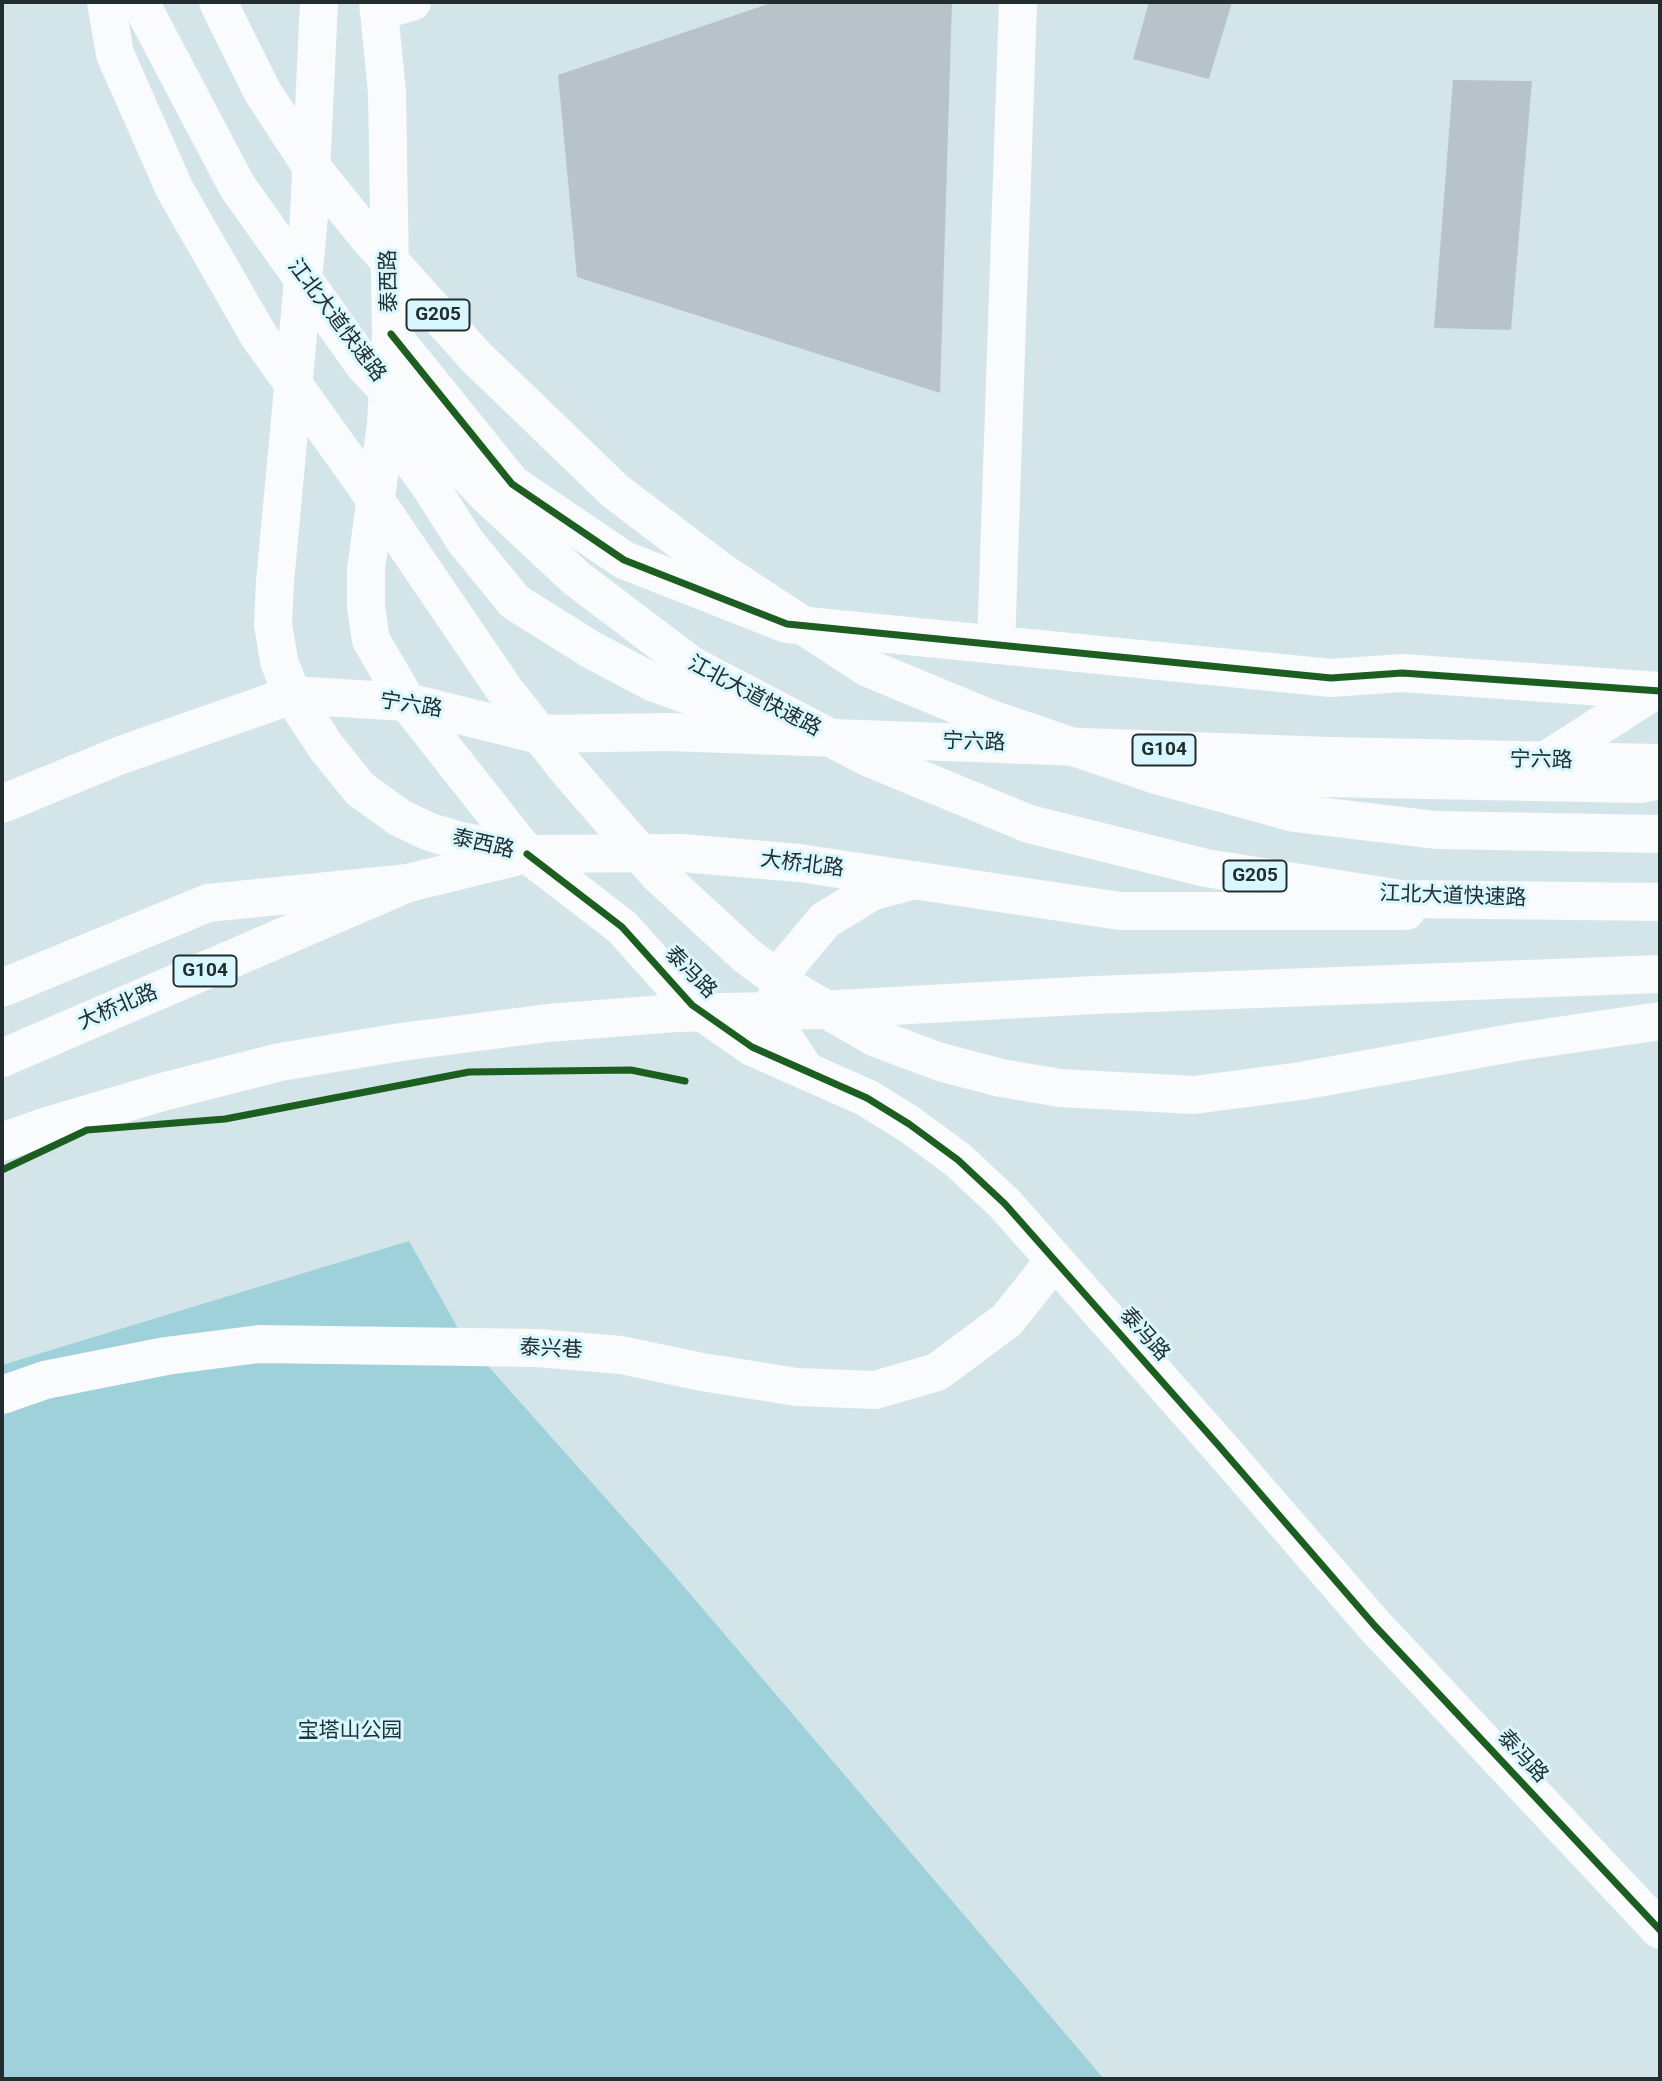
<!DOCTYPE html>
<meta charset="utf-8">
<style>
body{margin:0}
#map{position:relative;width:1662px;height:2081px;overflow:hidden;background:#d4e5e9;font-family:Roboto,sans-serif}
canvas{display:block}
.frame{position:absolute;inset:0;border:4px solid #212d2f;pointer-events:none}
</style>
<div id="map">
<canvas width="1662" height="2081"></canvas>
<div class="frame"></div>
</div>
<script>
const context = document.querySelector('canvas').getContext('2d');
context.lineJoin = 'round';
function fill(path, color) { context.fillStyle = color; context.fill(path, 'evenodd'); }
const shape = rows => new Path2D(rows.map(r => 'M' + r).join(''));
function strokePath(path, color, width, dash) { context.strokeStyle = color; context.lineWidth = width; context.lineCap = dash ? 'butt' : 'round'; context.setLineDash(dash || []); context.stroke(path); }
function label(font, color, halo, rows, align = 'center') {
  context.font = font + ' Roboto,"Noto Sans SC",sans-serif'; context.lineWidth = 6; context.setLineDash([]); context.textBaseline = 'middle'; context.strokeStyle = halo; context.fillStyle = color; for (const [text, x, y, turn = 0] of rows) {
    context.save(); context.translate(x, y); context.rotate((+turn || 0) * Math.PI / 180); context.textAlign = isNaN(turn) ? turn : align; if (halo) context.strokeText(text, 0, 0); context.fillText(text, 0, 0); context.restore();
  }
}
fill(shape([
 [409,1241,464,1339,674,1575,1104,2079,2,2079,2,1365]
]), '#9fd1db');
fill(shape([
 [774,2,952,2,940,393,577,277,558,75],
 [1149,2,1232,2,1209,79,1133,59],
 [1453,80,1532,81,1511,330,1434,328]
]), '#b7c3c8');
strokePath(shape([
 [379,11,412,2],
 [391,334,512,484,624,560,787,624,1331,678,1402,673,1660,691],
 [996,645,1018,2],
 [1545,761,1654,691],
 [806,1071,778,1029,776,999,784,969,825,920,873,891,915,880],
 [2,1395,45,1380,166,1356,259,1344,537,1348,621,1355,702,1372,797,1387,875,1390,937,1372,1007,1320,1054,1261]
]), '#f9fbfc', 38);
strokePath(shape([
 [319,2,309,216,275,582,273,624,279,661,292,695,326,747,360,789,400,818,430,832,460,841,527,854],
 [378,2,387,92,391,334,386,425,366,569,366,607,371,640,407,702,527,854,622,927,692,1005,752,1047,867,1098,909,1124,958,1160,1005,1204,1219,1446,1374,1625,1660,1930]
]), '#f9fbfc', 38);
strokePath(shape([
 [292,695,407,702,536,734,669,732,1330,756,1660,763],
 [2,988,208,903,408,883,527,854,682,853,799,863,1120,911,1406,911]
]), '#f9fbfc', 38);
strokePath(shape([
 [106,2,115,54,175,190,259,336,361,479,504,689,567,769,658,874,747,956,794,991,876,1038,940,1062,1001,1078,1060,1088,1194,1095,1301,1081,1517,1042,1660,1021],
 [140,2,237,186,364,365,486,494,576,578,691,665,867,757,1029,824,1206,868,1401,899,1660,902],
 [218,2,262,91,313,169,368,237,476,357,615,491,723,573,868,668,991,719,1156,775,1294,813,1436,830,1660,834],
 [386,425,432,489,465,541,515,602,590,649,652,682,742,714],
 [1215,776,1641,784,1660,780],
 [2,804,121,755,292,695],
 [2,1058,408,883],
 [2,1142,47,1126,166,1091,280,1062,401,1042,548,1023,676,1013,818,1010,1095,995,1660,974]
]), '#f9fbfc', 38);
strokePath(shape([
 [391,334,512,484,624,560,787,624,1331,678,1402,673,1660,691],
 [527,854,622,927,692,1005,752,1047,867,1098,909,1124,958,1160,1005,1204,1219,1446,1374,1625,1660,1930],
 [2,1170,87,1130,225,1119,469,1072,631,1070,685,1081]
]), '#1b5e20', 7);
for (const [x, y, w] of [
 [438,315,63],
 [1164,750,63],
 [1255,876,63],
 [205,971,63]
]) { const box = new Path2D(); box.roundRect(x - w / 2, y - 15.5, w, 31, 5); context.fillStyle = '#d9f7fe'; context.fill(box); strokePath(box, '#212d2f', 2); }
label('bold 19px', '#212d2f', null, [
 ["G205",438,315],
 ["G104",1164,750],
 ["G205",1255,876],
 ["G104",205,971]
]);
label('21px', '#212d2f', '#d9f7fe', [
 ["泰西路",390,281,-91],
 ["江北大道快速路",336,321,53],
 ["江北大道快速路",754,697,28],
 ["宁六路",411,706,9],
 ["宁六路",974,743,2],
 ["宁六路",1541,761,1],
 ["泰西路",483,845,13],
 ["大桥北路",802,865,7],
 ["江北大道快速路",1453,897,2],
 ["泰冯路",690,973,45],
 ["大桥北路",118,1008,-23],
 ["泰冯路",1144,1335,48],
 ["泰兴巷",551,1350,3],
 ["泰冯路",1522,1757,47]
]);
label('21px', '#1d3339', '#d9f7fe', [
 ["宝塔山公园",350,1732]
]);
</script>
